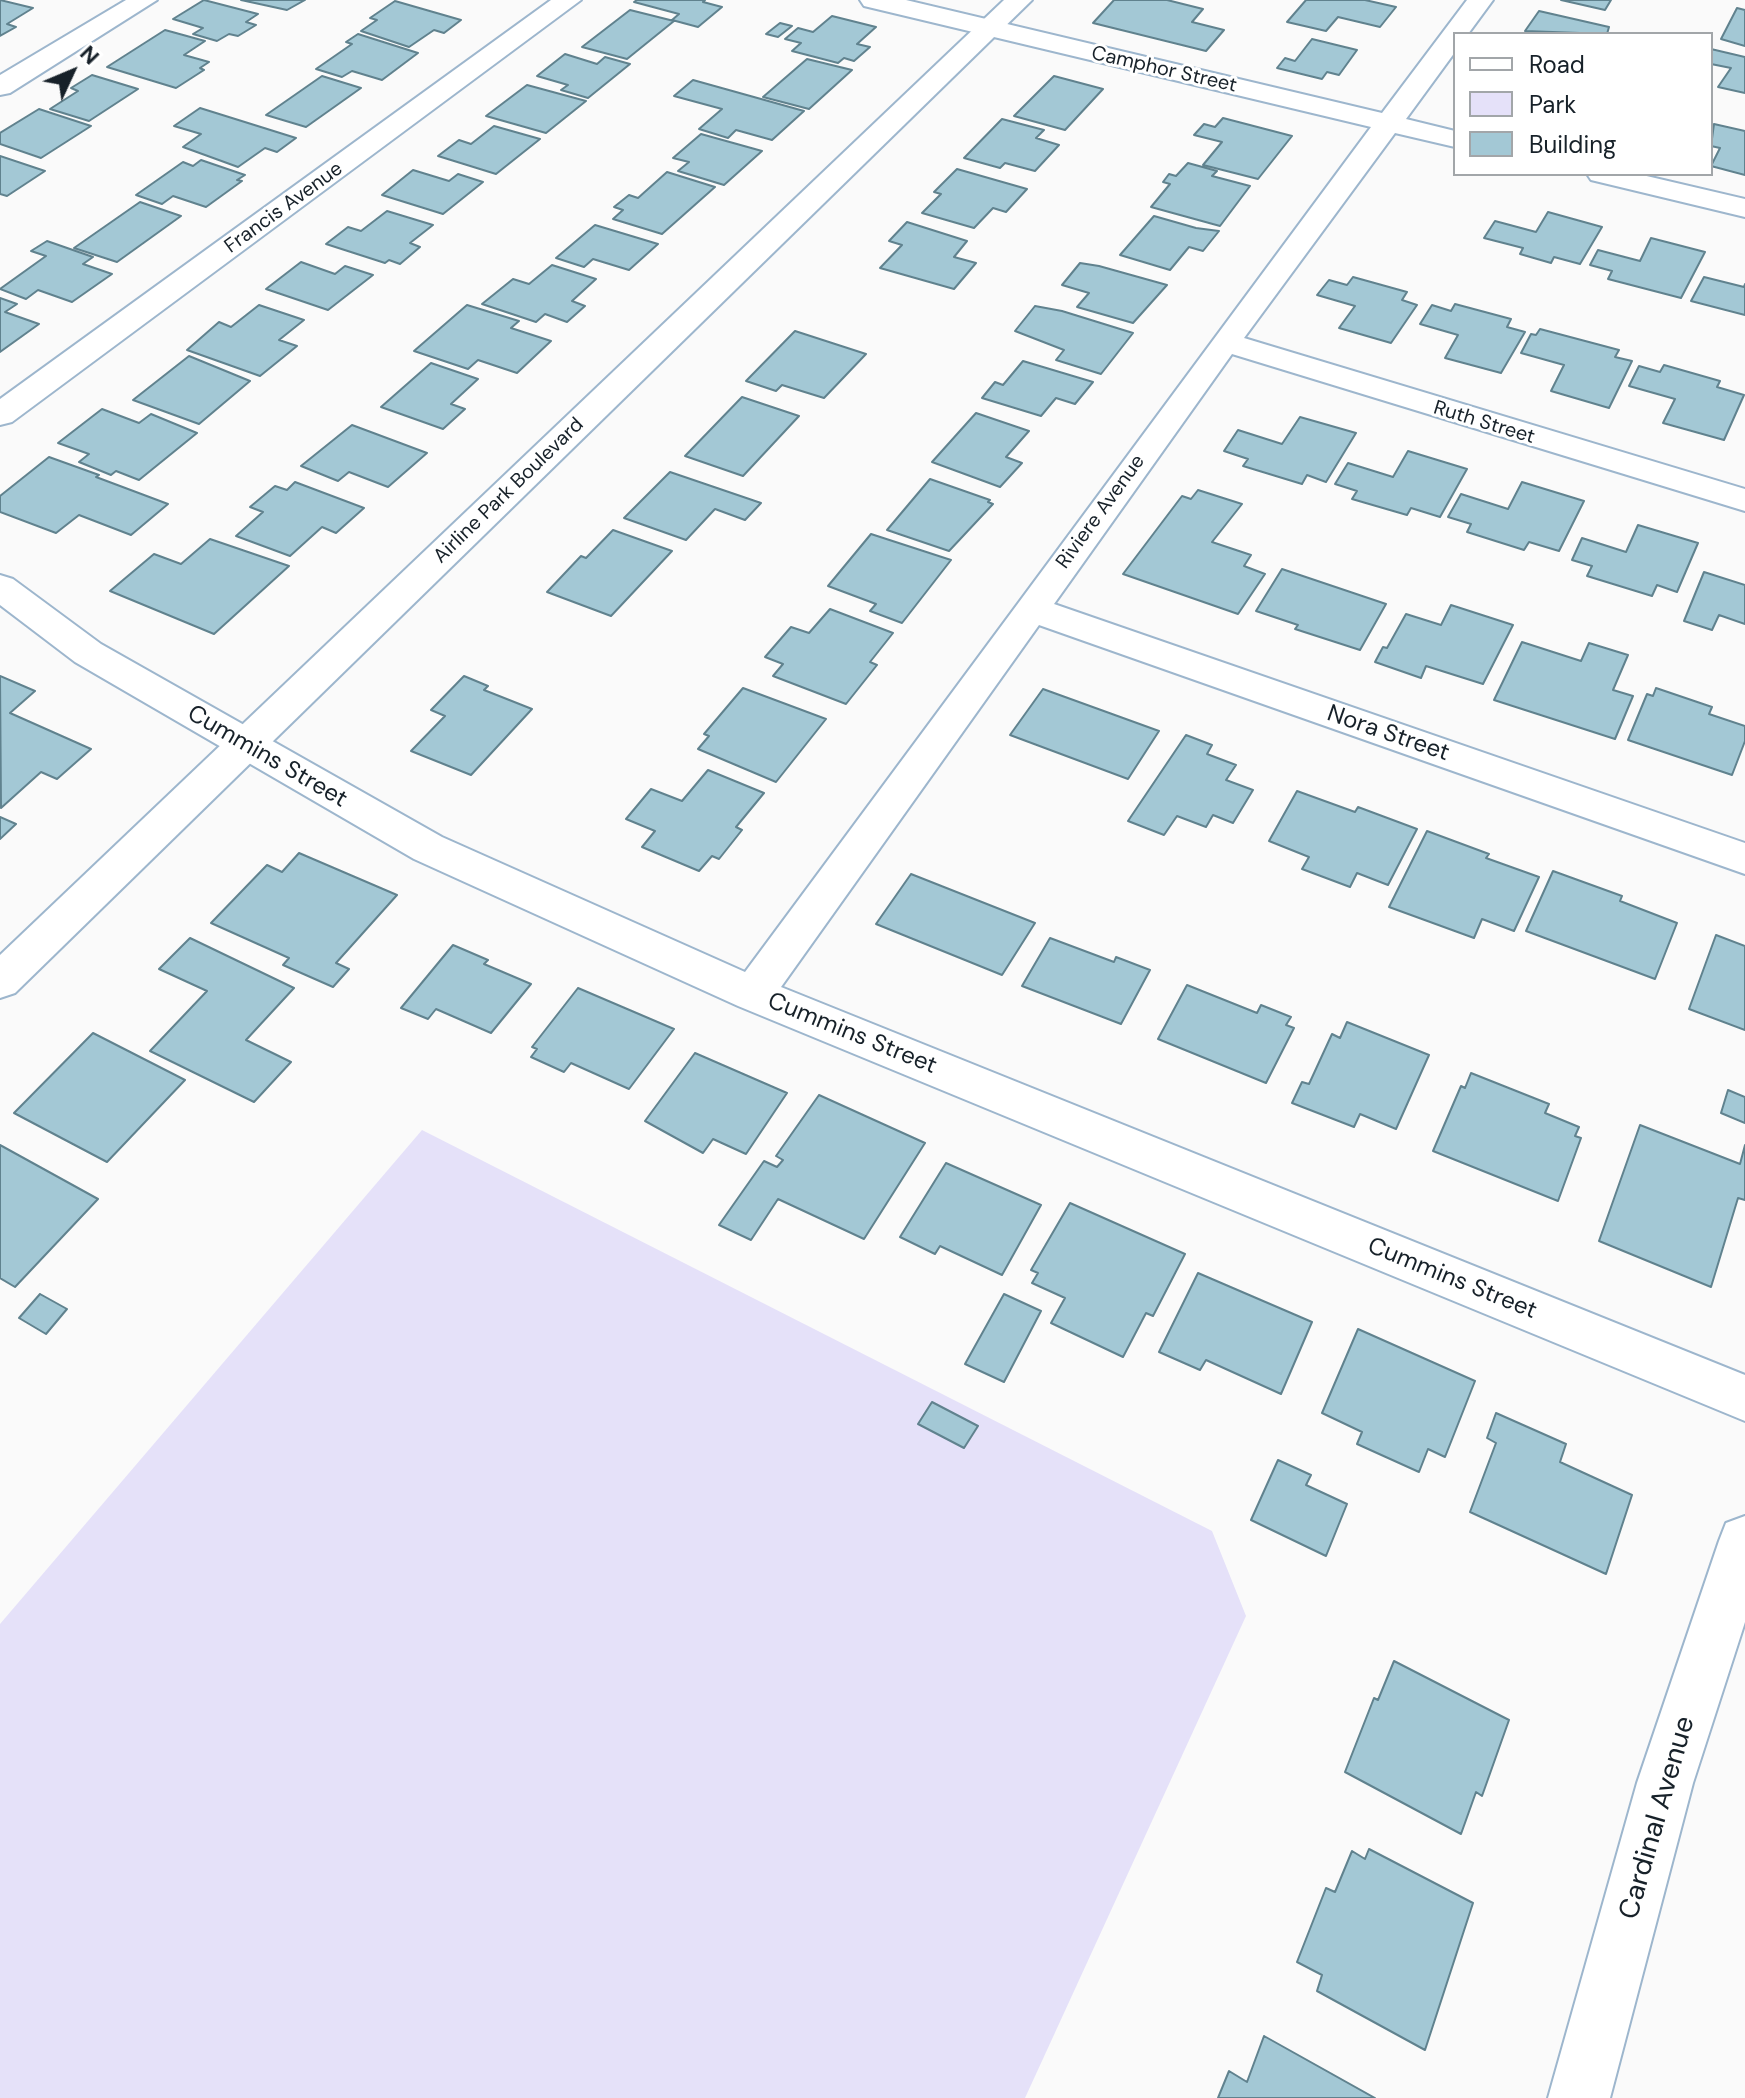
<!DOCTYPE html>
<style>
body{margin:0}
#map{position:relative;width:1745px;height:2098px;overflow:hidden;background:#fafafa;font-family:"DM Sans",sans-serif}
canvas{display:block}
.legend{position:absolute;left:1453px;top:32px;width:260px;height:144px;box-sizing:border-box;background:#fff;border:2px solid #a2a6a9;margin:0;padding:10px 14px;list-style:none;font-size:24px;color:#172129}
.legend li{display:flex;align-items:center;gap:16px;height:40px}
.legend b{width:40px;border:2px solid #a2a6a9}
.north{position:absolute;left:32px;top:32px;width:80px;height:80px;-webkit-text-stroke:6px #fff;paint-order:stroke;rotate:46deg;font-size:22px;font-weight:700;line-height:32px;text-align:center;color:#172129}
.north::after{content:'';display:block;margin:auto;width:28px;height:36px;background:#172129;clip-path:polygon(50% 0,100% 100%,50% 72%,0 100%)}
</style>
<div id="map">
<canvas width="1745" height="2098"></canvas>
<ul class="legend">
<li><b style="height:10px;background:#fff"></b>Road</li>
<li><b style="height:22px;background:#e5e1f9"></b>Park</li>
<li><b style="height:22px;background:#a3c8d5"></b>Building</li>
</ul>
<div class="north">N</div>
</div>
<script>
const context = document.querySelector('canvas').getContext('2d');
context.lineJoin = 'round';
function fill(path, color) { context.fillStyle = color; context.fill(path, 'evenodd'); }
const shape = rows => new Path2D(rows.map(r => 'M' + r).join(''));
function strokePath(path, color, width, dash) { context.strokeStyle = color; context.lineWidth = width; context.lineCap = dash ? 'butt' : 'round'; context.setLineDash(dash || []); context.stroke(path); }
function label(font, color, halo, rows, align = 'center') {
  context.font = font + ' "DM Sans",sans-serif'; context.lineWidth = 6; context.setLineDash([]); context.textBaseline = 'middle'; context.strokeStyle = halo; context.fillStyle = color; for (const [text, x, y, turn = 0] of rows) {
    context.save(); context.translate(x, y); context.rotate((+turn || 0) * Math.PI / 180); context.textAlign = isNaN(turn) ? turn : align; if (halo) context.strokeText(text, 0, 0); context.fillText(text, 0, 0); context.restore();
  }
}
fill(shape([
 [422,1130,1212,1531,1246,1616,1025,2098,0,2098,0,1624]
]), '#e5e1f9');
const building = shape([
 [0,0,33,8,7,24,16,27,0,36,0,0],
 [204,0,258,14,246,22,256,25,238,36,229,34,217,41,193,34,203,28,173,19,204,0],
 [241,0,305,0,287,10,241,0],
 [637,0,705,0,703,2,722,7,698,27,672,20,679,14,634,2,637,0],
 [1114,0,1167,0,1203,9,1192,22,1224,30,1206,51,1093,23,1114,0],
 [1306,0,1365,0,1396,7,1380,27,1338,17,1326,31,1287,22,1306,0],
 [1561,0,1611,0,1605,10,1561,0],
 [395,1,461,20,444,33,434,30,409,47,361,31,377,20,370,18,395,1],
 [1737,8,1745,10,1745,46,1721,39,1737,8],
 [630,10,674,21,627,59,582,47,630,10],
 [1539,11,1609,27,1607,34,1525,31,1539,11],
 [832,16,876,27,857,44,870,47,854,61,844,58,838,63,792,51,801,43,785,39,798,28,813,32,832,16],
 [780,23,792,26,778,37,766,34,780,23],
 [165,30,205,41,184,55,209,62,200,68,204,70,176,88,107,67,165,30],
 [358,34,418,53,382,80,352,71,342,77,316,69,352,44,346,42,358,34],
 [1312,39,1357,50,1339,75,1327,72,1322,79,1277,68,1285,58,1295,61,1312,39],
 [1711,49,1745,57,1745,93,1718,87,1731,68,1711,64,1711,49],
 [565,54,597,64,605,57,630,64,588,98,561,90,568,85,537,76,565,54],
 [807,59,852,70,809,109,763,97,807,59],
 [92,75,138,89,89,121,50,109,78,91,71,88,92,75],
 [322,76,361,88,306,127,266,115,322,76],
 [1054,76,1103,89,1065,130,1014,116,1054,76],
 [693,80,804,111,772,140,736,130,728,138,699,129,722,109,674,96,693,80],
 [527,85,586,101,546,133,486,116,527,85],
 [200,108,296,138,277,152,265,148,238,167,183,147,201,134,174,126,200,108],
 [39,109,91,126,41,158,0,144,0,133,39,109],
 [1223,118,1292,136,1258,179,1203,165,1222,142,1194,135,1204,124,1215,127,1223,118],
 [1002,119,1044,130,1036,138,1059,145,1035,171,1005,163,1000,168,964,158,1002,119],
 [1714,124,1745,131,1745,175,1711,166,1720,148,1711,146,1714,124],
 [494,126,540,139,496,174,438,156,459,140,471,144,494,126],
 [701,134,762,151,724,185,678,171,689,162,673,158,701,134],
 [0,156,45,171,7,196,0,194,0,156],
 [201,160,245,175,237,180,242,181,206,207,173,196,162,204,136,195,183,162,193,166,201,160],
 [1188,163,1217,171,1212,176,1250,186,1220,226,1151,207,1170,184,1163,182,1169,174,1176,176,1188,163],
 [957,169,1027,189,1006,212,993,208,974,228,922,213,941,194,934,192,957,169],
 [413,170,449,181,458,174,483,182,443,214,382,195,413,170],
 [667,172,715,187,662,234,613,219,623,210,614,207,629,195,638,198,667,172],
 [140,202,181,216,117,262,74,248,140,202],
 [387,211,433,225,410,243,420,247,400,264,389,260,385,263,326,244,348,227,361,231,387,211],
 [1548,212,1602,227,1580,264,1554,257,1551,263,1520,254,1523,248,1484,238,1495,221,1536,232,1548,212],
 [1154,216,1196,228,1219,231,1203,251,1189,247,1170,270,1120,255,1154,216],
 [907,222,967,241,954,257,976,263,954,289,880,268,902,245,889,241,907,222],
 [595,225,658,244,629,270,593,259,584,267,556,258,595,225],
 [1651,238,1705,252,1681,298,1608,279,1612,271,1590,265,1598,250,1640,261,1651,238],
 [47,241,93,257,83,264,112,274,72,302,38,290,26,299,0,289,46,256,31,251,47,241],
 [301,262,335,274,345,266,373,275,328,310,266,289,301,262],
 [1080,263,1099,266,1167,285,1133,323,1077,307,1089,293,1062,285,1080,263],
 [552,265,596,279,572,301,585,306,567,322,545,314,536,322,482,304,513,279,529,284,552,265],
 [1353,277,1407,292,1402,300,1417,305,1391,343,1339,328,1355,306,1317,295,1329,280,1347,285,1353,277],
 [1704,277,1744,287,1745,284,1745,315,1691,301,1704,277],
 [0,298,17,304,5,312,39,324,0,352,0,298],
 [1455,304,1511,319,1507,327,1525,332,1501,373,1445,358,1458,335,1420,324,1432,305,1451,311,1455,304],
 [259,305,304,320,279,340,297,346,260,376,187,350,219,322,231,327,259,305],
 [467,305,519,321,511,328,551,341,517,373,478,360,468,369,414,351,467,305],
 [1035,306,1062,311,1133,333,1101,374,1056,360,1064,350,1015,331,1035,306],
 [1540,329,1619,350,1615,357,1632,361,1609,408,1551,391,1564,365,1521,353,1531,334,1536,335,1540,329],
 [795,331,866,354,824,398,782,385,776,391,746,381,795,331],
 [189,356,250,381,199,424,133,400,189,356],
 [1023,361,1093,382,1075,404,1056,398,1041,416,982,398,995,382,1003,385,1023,361],
 [431,363,478,379,451,404,465,409,443,429,381,407,431,363],
 [1664,365,1720,381,1717,387,1744,395,1724,440,1663,423,1675,399,1629,386,1639,366,1660,372,1664,365],
 [742,397,799,416,743,476,685,456,742,397],
 [102,409,139,423,151,414,197,433,139,480,116,471,111,475,79,462,89,454,58,443,102,409],
 [976,413,1029,431,1006,457,1022,463,1000,487,932,462,976,413],
 [1300,417,1356,433,1326,482,1307,475,1302,484,1243,466,1248,459,1224,451,1238,430,1282,444,1300,417],
 [352,425,427,453,388,487,349,472,338,481,301,466,352,425],
 [1408,451,1467,469,1440,517,1411,508,1407,515,1352,499,1357,491,1335,484,1348,463,1393,477,1408,451],
 [49,457,99,475,96,477,168,504,131,535,79,515,56,533,0,512,0,496,49,457],
 [670,472,761,503,745,520,715,509,686,540,624,518,670,472],
 [930,479,990,500,988,502,993,504,949,551,887,530,930,479],
 [295,482,364,508,336,533,322,527,290,556,236,536,263,512,250,507,275,486,287,490,295,482],
 [1522,482,1584,501,1559,551,1529,542,1524,550,1467,532,1471,524,1448,517,1461,494,1508,509,1522,482],
 [1198,490,1242,504,1212,542,1251,555,1244,566,1265,574,1238,614,1123,574,1182,496,1191,499,1198,490],
 [1638,525,1698,543,1677,592,1657,585,1652,596,1587,576,1592,566,1572,560,1582,538,1626,552,1638,525],
 [613,530,672,551,611,616,547,592,581,556,586,558,613,530],
 [871,534,951,560,902,623,870,611,876,604,828,586,871,534],
 [210,539,289,566,214,634,110,591,154,554,181,564,210,539],
 [1282,569,1386,604,1360,650,1295,629,1298,625,1256,611,1282,569],
 [1704,572,1745,585,1745,624,1719,615,1712,630,1684,621,1704,572],
 [1451,605,1513,625,1483,684,1426,666,1421,678,1375,662,1383,647,1387,648,1406,614,1441,625,1451,605],
 [830,609,893,633,870,662,877,665,846,704,773,676,783,664,765,657,791,627,809,633,830,609],
 [1522,642,1581,661,1589,643,1628,655,1613,690,1633,696,1615,739,1494,700,1522,642],
 [0,676,35,691,10,713,91,749,57,779,41,772,1,808,0,676],
 [464,676,488,686,484,690,532,709,471,775,411,751,445,716,431,710,464,676],
 [743,688,826,719,776,782,698,749,709,736,704,734,743,688],
 [1656,688,1712,707,1709,714,1745,726,1745,741,1732,775,1628,740,1647,694,1653,696,1656,688],
 [1043,689,1159,731,1128,779,1010,735,1043,689],
 [1186,735,1212,745,1207,754,1236,765,1226,780,1253,790,1233,823,1213,815,1206,827,1177,816,1164,835,1128,821,1186,735],
 [708,770,764,793,736,827,742,830,719,859,712,856,699,871,642,847,655,831,626,819,651,789,682,801,708,770],
 [1297,791,1355,812,1358,807,1417,829,1388,885,1357,873,1350,887,1302,869,1309,857,1269,841,1297,791],
 [0,817,16,824,0,839,0,817],
 [1427,831,1489,854,1486,858,1539,877,1514,931,1482,919,1474,938,1389,907,1427,831],
 [299,853,397,895,336,963,349,969,333,987,283,965,289,958,211,923,267,865,282,872,299,853],
 [1553,871,1622,896,1620,901,1677,923,1655,979,1526,931,1553,871],
 [911,874,1035,923,1002,975,876,924,911,874],
 [1716,935,1745,946,1745,1030,1689,1009,1716,935],
 [190,938,294,988,246,1040,291,1062,254,1102,150,1051,207,991,159,969,190,938],
 [1050,938,1114,962,1116,957,1150,970,1121,1024,1022,986,1050,938],
 [453,945,488,960,484,964,531,984,491,1033,436,1009,428,1019,401,1008,453,945],
 [1187,985,1257,1013,1261,1005,1291,1017,1286,1025,1294,1028,1266,1083,1158,1039,1187,985],
 [578,988,674,1029,629,1089,571,1063,564,1072,531,1057,537,1049,532,1047,578,988],
 [1347,1022,1429,1055,1396,1129,1360,1114,1354,1127,1292,1103,1302,1082,1309,1084,1332,1034,1340,1038,1347,1022],
 [93,1033,185,1080,107,1162,14,1113,93,1033],
 [695,1053,787,1093,746,1154,713,1139,703,1153,645,1121,695,1053],
 [1471,1073,1549,1104,1545,1113,1579,1127,1575,1136,1581,1138,1558,1201,1433,1151,1461,1086,1465,1088,1471,1073],
 [1728,1090,1745,1097,1745,1123,1721,1113,1728,1090],
 [819,1095,925,1143,864,1239,778,1199,751,1240,719,1225,764,1161,777,1167,783,1160,776,1156,819,1095],
 [1640,1125,1740,1164,1745,1145,1745,1200,1738,1198,1711,1287,1599,1241,1640,1125],
 [0,1145,98,1199,15,1287,0,1278,0,1145],
 [946,1163,1041,1205,1002,1275,940,1246,935,1254,900,1237,946,1163],
 [1070,1203,1185,1254,1153,1316,1146,1313,1123,1357,1051,1323,1065,1298,1032,1283,1038,1273,1031,1270,1070,1203],
 [1198,1273,1312,1322,1281,1394,1206,1360,1200,1370,1159,1352,1198,1273],
 [40,1294,67,1309,46,1334,19,1318,40,1294],
 [1004,1294,1041,1311,1004,1382,965,1364,1004,1294],
 [1358,1329,1475,1381,1445,1457,1428,1449,1419,1472,1357,1444,1362,1432,1322,1413,1358,1329],
 [932,1402,978,1426,964,1448,918,1424,932,1402],
 [1496,1413,1566,1444,1560,1462,1632,1495,1606,1574,1470,1512,1496,1443,1487,1438,1496,1413],
 [1278,1460,1311,1475,1306,1485,1347,1504,1326,1556,1251,1520,1278,1460],
 [1394,1661,1509,1720,1482,1796,1476,1792,1461,1834,1345,1772,1374,1698,1378,1700,1394,1661],
 [1369,1849,1473,1903,1425,2050,1317,1991,1322,1975,1297,1962,1326,1888,1335,1892,1352,1851,1365,1859,1369,1849],
 [1264,2036,1375,2098,1218,2098,1229,2071,1247,2082,1264,2036]
]);
fill(building, '#a3c8d5');
strokePath(building, '#60828e', 2);
const minor = shape([
 [126,0,157,0,10,93,0,95,0,75,126,0],
 [551,0,581,0,12,422,0,425,0,399,551,0],
 [860,0,906,0,1382,113,1467,0,1493,0,1468,34,1455,34,1455,52,1406,119,1455,131,1455,147,1395,133,1244,338,1745,489,1745,511,1232,354,1054,604,1745,843,1745,874,1039,625,781,987,1745,1375,1745,1421,738,1006,414,859,75,662,0,605,0,575,13,579,101,644,442,837,745,972,1371,127,864,6,860,0],
 [1587,174,1638,174,1745,199,1745,217,1591,180,1587,174],
 [1745,1516,1745,1622,1693,1783,1610,2098,1548,2098,1637,1783,1719,1541,1726,1523,1745,1516]
]);
const tertiary = shape([
 [1004,0,1032,0,15,993,0,998,0,955,1004,0]
]);
strokePath(minor, '#9db6cd', 4);
strokePath(tertiary, '#9db6cd', 4);
fill(minor, '#fff');
fill(tertiary, '#fff');
label('20px', '#172129', '#fff', [
 ["Camphor Street",1164,70,13],
 ["Francis Avenue",284,208,-36],
 ["Ruth Street",1484,423,17],
 ["Airline Park Boulevard",509,491,-44],
 ["Riviere Avenue",1101,512,-54]
]);
label('24px', '#172129', '#fff', [
 ["Nora Street",1388,734,19],
 ["Cummins Street",267,757,30],
 ["Cummins Street",852,1034,22],
 ["Cummins Street",1452,1279,22]
]);
label('28px', '#172129', '#fff', [
 ["Cardinal Avenue",1658,1818,-74]
]);
</script>
